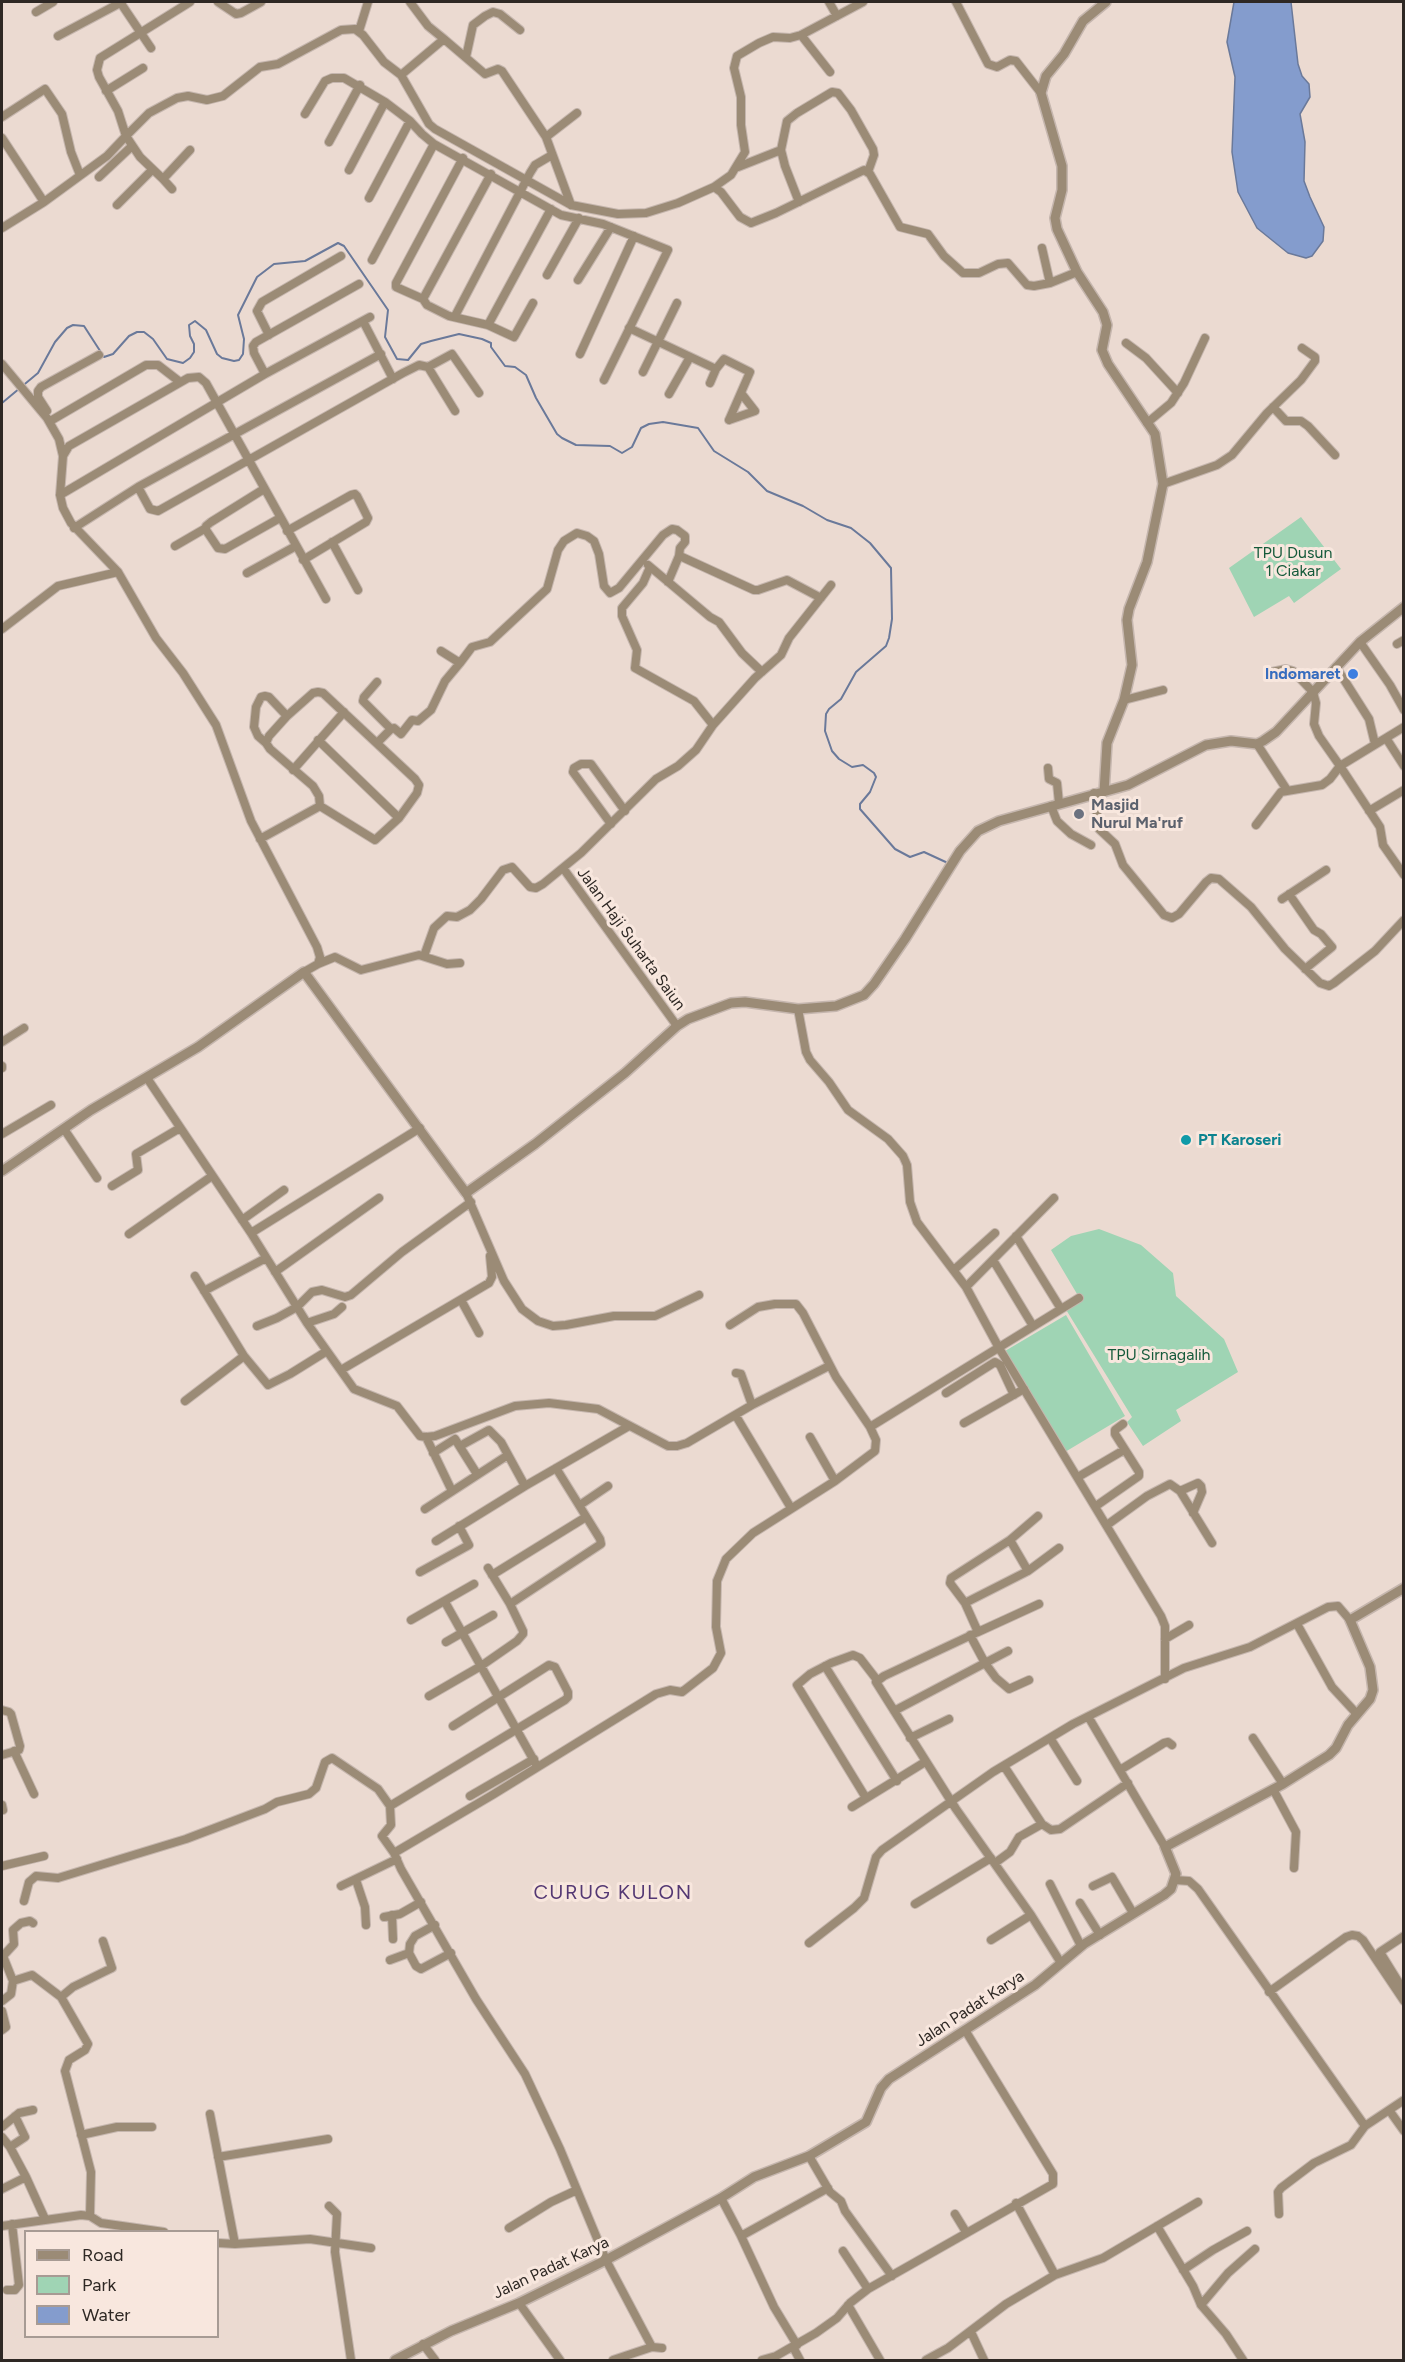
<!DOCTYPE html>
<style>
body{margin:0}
#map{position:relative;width:1405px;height:2362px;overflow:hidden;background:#ebdad1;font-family:Figtree,sans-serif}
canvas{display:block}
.frame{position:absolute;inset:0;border:3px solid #2e2824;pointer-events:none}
.legend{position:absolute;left:24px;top:2230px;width:195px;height:108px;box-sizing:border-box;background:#f8e7de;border:2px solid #a79b94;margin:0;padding:8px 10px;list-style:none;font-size:18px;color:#2e2824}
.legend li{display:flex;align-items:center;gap:12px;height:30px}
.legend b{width:30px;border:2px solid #a79b94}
</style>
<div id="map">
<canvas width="1405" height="2362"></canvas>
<div class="frame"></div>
<ul class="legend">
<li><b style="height:8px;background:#9b8b76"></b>Road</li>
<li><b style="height:16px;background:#9fd4b4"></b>Park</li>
<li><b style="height:16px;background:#849ccd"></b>Water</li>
</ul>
</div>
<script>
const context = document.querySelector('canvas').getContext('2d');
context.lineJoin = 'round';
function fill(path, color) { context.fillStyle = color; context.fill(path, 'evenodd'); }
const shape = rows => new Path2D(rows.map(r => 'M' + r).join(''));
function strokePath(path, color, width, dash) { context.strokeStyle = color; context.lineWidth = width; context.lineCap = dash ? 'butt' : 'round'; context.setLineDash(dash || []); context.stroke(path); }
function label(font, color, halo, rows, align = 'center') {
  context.font = font + ' Figtree,sans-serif'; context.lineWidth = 6; context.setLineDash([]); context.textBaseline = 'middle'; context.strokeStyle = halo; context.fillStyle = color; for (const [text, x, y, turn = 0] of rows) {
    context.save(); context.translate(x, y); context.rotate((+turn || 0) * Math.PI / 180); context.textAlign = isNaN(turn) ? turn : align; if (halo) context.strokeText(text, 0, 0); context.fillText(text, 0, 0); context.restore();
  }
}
fill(shape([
 [1301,517,1341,569,1294,603,1289,596,1254,617,1229,568],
 [1099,1229,1141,1245,1173,1273,1176,1296,1224,1339,1238,1372,1176,1410,1181,1421,1143,1446,1127,1422,1132,1417,1065,1308,1080,1299,1051,1250,1071,1236],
 [1066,1315,1125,1416,1065,1452,1005,1351]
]), '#9fd4b4');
const water = shape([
 [1234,2,1291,2,1298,64,1302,76,1309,84,1310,97,1300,114,1305,142,1304,181,1310,197,1324,227,1323,241,1312,256,1306,258,1288,253,1257,228,1238,192,1232,152,1235,77,1227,42,1234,2]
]);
fill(water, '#849ccd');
strokePath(water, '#6a799a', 1.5);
strokePath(shape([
 [2,403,38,373,55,342,67,328,73,325,84,326,104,357,113,354,129,336,137,332,144,332,153,339,167,359,183,363,190,358,194,352,194,344,190,336,189,325,195,321,206,330,217,354,222,358,234,361,239,360,243,354,244,339,238,315,257,277,274,264,305,261,338,243,344,246,388,310,385,337,397,359,408,360,421,344,431,341,459,334,482,339,491,343,491,347,505,366,515,367,526,375,536,398,557,434,562,438,576,445,610,446,622,453,632,447,641,428,649,424,663,422,698,428,714,451,748,472,767,491,803,506,827,520,851,528,870,543,891,568,892,619,889,638,886,646,856,672,841,699,829,709,826,714,825,731,832,751,839,759,852,767,863,765,874,773,876,777,870,792,860,804,860,809,895,849,910,857,924,852,950,864],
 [2,472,2,475]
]), '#6a799a', 2);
const minor = shape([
 [120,2,151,48],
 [218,2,236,14,241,13,261,2],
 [829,2,837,16],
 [956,2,988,64,997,67,1010,60,1016,61,1041,93],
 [36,12,53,2],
 [359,31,368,2],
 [801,35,830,72],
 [58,36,122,2],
 [444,39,485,74,498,69,502,71,546,137,571,205],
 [466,57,473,25,485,16,493,12,500,14,520,30],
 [401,75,444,39,428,26,410,2],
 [106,91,143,68],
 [305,114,325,81,332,78,344,78,385,102,410,121,422,134,434,144,561,215,603,224,668,250,604,380],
 [2,117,45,89,62,114,71,152,80,175],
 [546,137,577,113],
 [2,138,44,202,2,228],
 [329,142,360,85],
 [190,150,163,179,140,157,126,136,149,113,177,98,188,96,207,100,223,96,260,67,278,64,341,30,355,29,363,35,384,62,401,75,429,124,435,129,571,205,618,214,646,213,678,203,714,187,721,192,740,217,751,223,776,213,864,170,870,174,900,227,928,234,944,256,963,273,979,273,998,264,1008,263,1027,285,1034,286,1050,283,1077,272],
 [781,150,787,121,797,113,832,92,838,93,851,110,873,149,874,155,868,172],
 [463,158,396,283,396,287,423,299,491,174],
 [738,167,781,150,785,166,799,202],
 [349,170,385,102],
 [99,177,132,146],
 [163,179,172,189],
 [714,187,731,175,745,152,741,125,741,97,734,68,737,56,759,43,773,37,790,38,801,35,863,2],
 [369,198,410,121],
 [44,202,107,156,126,136,118,111,99,77,97,70,100,58,190,2],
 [117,205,152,170],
 [1042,248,1050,283],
 [372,260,434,144],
 [547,275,579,218],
 [578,280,611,227],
 [423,299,427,305,449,316,488,325,514,337,533,303],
 [455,316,530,173,535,165,552,155],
 [363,321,393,379],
 [488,325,551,209],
 [629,328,716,369,710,383],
 [269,335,257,311,262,302,341,256],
 [1126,343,1146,358,1178,393],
 [580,354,634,236],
 [2,364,47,418,59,439,63,456,60,495,63,508,71,523,118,572,156,638,183,673,216,725,251,821,317,947,320,957,318,964,304,972],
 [428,367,455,411],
 [716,369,724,359,750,372,729,420],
 [643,372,677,303],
 [265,374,254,353,253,346,256,342,359,284],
 [669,394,690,357],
 [1273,407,1286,421,1301,421,1308,426,1335,455],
 [47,411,38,397,38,391,41,387,99,355],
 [52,420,146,365,158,365,180,382],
 [729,420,755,411,741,393],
 [1147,423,1171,403,1184,383,1205,338],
 [63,456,69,446,188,378,199,377,206,383,326,599],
 [1163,484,1217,465,1232,455,1267,413,1301,380,1315,361,1315,357,1302,348],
 [138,487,150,509,158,511,403,373,419,365,428,367,452,354,479,393],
 [264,489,211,522,206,526,206,530,218,548,225,549,280,518],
 [60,495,265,374,370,317],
 [74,528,138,487,381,354],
 [287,531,351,495,355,494,357,496,368,518,366,522,303,560],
 [332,542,358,590],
 [175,546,206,528],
 [648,565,710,617,719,622,742,653,762,672],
 [650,567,643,583,622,608,622,616,637,650,635,668,694,701,713,725],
 [247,573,296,546],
 [668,582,679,556],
 [2,629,58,586,118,572],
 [1360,642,1390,685,1404,710],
 [1397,644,1404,640],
 [460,663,472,647,490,642,547,589,558,550,564,541,577,533,587,536,594,541,599,554,604,586,610,593,619,588,663,535,672,529,677,530,685,536,685,542,680,548,679,556,682,557,754,590,758,590,787,580,821,598],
 [1336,667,1369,719,1375,744],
 [377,682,364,697,363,701,391,729],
 [1124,700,1163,690],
 [1404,727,1340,766,1380,827,1383,845,1404,875],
 [1386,738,1404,766],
 [318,740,399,818],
 [266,743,258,736,254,727,256,707,261,697,265,696,269,697,287,716],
 [377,743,391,729,394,728,401,734,412,720,418,721,431,710,445,681,460,663,441,651],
 [1257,744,1287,790],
 [1048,768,1049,779,1057,783,1059,803],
 [293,770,344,712],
 [1094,793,1099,829,1115,844,1123,865,1164,915,1172,918,1179,914,1206,882,1211,878,1219,879,1251,907,1285,949,1320,983,1329,986,1334,983,1375,951,1404,920],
 [1051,806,1057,821,1071,834,1091,845],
 [1369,811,1404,790],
 [611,824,573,772,574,768,581,764,591,764,625,811],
 [1256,825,1281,792,1322,785,1330,779,1340,766,1319,736,1314,724,1316,703,1313,692,1293,671,1286,669,1272,672],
 [260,839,320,806,375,840,399,818,417,793,419,785,415,779,323,693,318,692,313,693,287,716,269,736,266,743,270,749,313,786,319,796,320,806],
 [563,868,677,1026],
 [1289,894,1314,930,1321,934,1332,947,1305,969],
 [1282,899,1326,870],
 [424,956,434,928,447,916,457,917,470,910,481,899,503,870,512,867,530,887,536,888,543,884,581,853,656,779,678,766,696,750,713,725,755,678,781,655,789,638,831,585],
 [318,964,335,957,361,970,419,955,447,964,460,963],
 [798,1009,806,1052,810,1060,829,1082,848,1110,888,1139,903,1156,907,1165,910,1202,917,1222,966,1287,999,1348,1161,1616,1165,1626,1165,1679],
 [2,1042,24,1028],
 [2,1066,2,1068],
 [147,1078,251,1233,307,1323,354,1389,397,1406,420,1436,426,1437,435,1436,515,1406,549,1403,598,1409,668,1446,677,1446,687,1443,752,1405,829,1366],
 [64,1129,97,1178],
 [2,1134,51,1105],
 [112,1186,138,1170,136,1154,180,1128],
 [466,1193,504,1281,522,1309,538,1321,553,1326,566,1325,614,1316,655,1316,699,1295],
 [242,1220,284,1190],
 [251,1233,420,1128],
 [129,1234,212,1176],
 [1016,1236,1061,1309],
 [993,1260,1033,1326],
 [955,1269,995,1233],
 [275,1272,379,1198],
 [195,1276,244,1356],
 [966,1287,1054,1198],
 [204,1291,266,1258],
 [461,1300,479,1333],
 [307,1323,334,1314,342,1307],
 [257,1326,277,1318,297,1307,312,1292,322,1290,345,1297,351,1295,402,1252,471,1202],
 [341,1370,489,1283,492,1277,490,1256],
 [736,1373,741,1374,752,1405],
 [946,1393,995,1362,1000,1365,1014,1395],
 [185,1401,244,1356,268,1385,290,1374,327,1351],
 [736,1416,791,1508],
 [964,1423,1024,1389],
 [870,1427,1079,1298],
 [426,1437,452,1491],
 [810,1437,835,1481],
 [460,1446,489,1430,501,1442,525,1486],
 [433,1453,455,1439,477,1474],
 [1078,1477,1124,1450],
 [1180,1491,1198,1483,1201,1486,1202,1492,1193,1513],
 [580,1505,608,1486],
 [1096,1506,1139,1476,1139,1472,1115,1434,1115,1430,1123,1424],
 [425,1509,508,1455],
 [1038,1516,1010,1540,951,1578,950,1583,965,1603,978,1632,884,1676,876,1682,956,1809,1031,1915,1061,1963],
 [1107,1525,1147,1496,1170,1484,1180,1491,1212,1543],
 [436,1541,525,1486,629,1426],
 [488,1568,510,1604],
 [1028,1571,1059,1548],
 [420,1572,469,1545,459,1526],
 [492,1575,586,1517],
 [445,1602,537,1766],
 [965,1603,1028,1571,1010,1540],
 [411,1620,474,1584],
 [1297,1624,1332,1687,1356,1713],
 [978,1632,1039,1604],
 [1165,1639,1189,1625],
 [446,1642,493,1615],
 [1008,1651,985,1663,996,1678,1009,1689,1029,1680],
 [825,1666,897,1781],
 [429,1696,481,1666,517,1641,523,1634,523,1631,510,1604,601,1544,600,1539,556,1468],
 [2,1710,9,1712,11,1714,20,1746,19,1750,2,1755],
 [894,1711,985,1663,970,1635],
 [1089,1718,1165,1847],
 [910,1738,949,1719],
 [1050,1738,1077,1781],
 [1253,1738,1283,1784],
 [14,1751,34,1794],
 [1004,1766,1042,1824,1051,1830,1060,1829,1128,1783],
 [1120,1770,1164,1743,1168,1742,1172,1745],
 [1273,1789,1296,1832,1294,1868],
 [470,1796,534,1759],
 [866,1798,797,1685,810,1674,831,1663,853,1655,860,1658,877,1680],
 [2,1805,3,1810],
 [390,1806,565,1700,568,1697,568,1692,555,1667,549,1665,453,1726],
 [852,1807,925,1762],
 [995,1863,1010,1852,1019,1837,1042,1824],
 [2,1866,44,1856],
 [356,1880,365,1907,366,1925],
 [1175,1880,1189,1881,1198,1889,1365,2126],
 [1050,1884,1081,1946],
 [341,1886,397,1859],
 [1093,1886,1112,1877,1133,1913],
 [24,1901,29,1882,36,1876,58,1878,186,1839,265,1809,277,1802,309,1794,316,1788,325,1762,332,1758,378,1789,390,1806,391,1825,382,1836,394,1853],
 [1080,1903,1100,1935],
 [915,1904,991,1858],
 [392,1915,393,1939],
 [384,1917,400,1914,421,1902],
 [1404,1936,1380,1952,1404,1991],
 [991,1940,1031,1915],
 [809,1943,854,1908,864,1898,876,1857,882,1850,993,1772,1073,1724,1184,1668,1250,1647,1328,1607,1338,1606,1350,1620],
 [409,1953,416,1966,421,1969,451,1953],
 [390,1960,409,1953,410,1944,415,1936,435,1925],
 [13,1981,32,1975,61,1997,88,2044,85,2050,69,2060,65,2071,91,2172,90,2216],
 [1269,1992,1346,1937,1352,1935,1358,1936,1363,1940,1404,2001],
 [61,1997,73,1987,112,1968,103,1941],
 [2,2001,11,1994,13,1981,3,1956,14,1944,13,1930,21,1923,30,1921,33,1923],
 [2,2011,6,2027,2,2030],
 [1389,2110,1404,2131],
 [210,2114,235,2244],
 [2,2127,19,2113,33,2110],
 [81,2135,117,2127,152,2127],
 [2,2137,10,2147,26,2177,45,2219],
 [10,2147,25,2137,15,2116],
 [809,2156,830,2192,841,2201,845,2211,892,2276],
 [218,2157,328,2139],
 [2,2189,26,2177],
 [721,2198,741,2236,774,2307,797,2345],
 [1016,2203,1055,2275],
 [329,2206,337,2214,335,2252,351,2360],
 [955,2214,966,2232],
 [1279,2214,1278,2192,1281,2188,1314,2163,1351,2145,1365,2126,1404,2100],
 [2,2226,81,2215,90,2216,101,2223,164,2232],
 [1157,2226,1193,2286,1201,2305,1226,2334,1243,2360],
 [509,2228,551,2202,577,2190],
 [741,2236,828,2188],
 [218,2243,235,2244,310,2239,371,2248],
 [843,2251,868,2289],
 [1183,2270,1213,2250,1247,2231],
 [7,2290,15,2290,19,2285,12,2224],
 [519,2303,560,2360],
 [848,2305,880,2360],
 [1201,2305,1228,2273,1255,2249],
 [971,2332,984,2360],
 [423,2344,435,2360],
 [652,2347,606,2260,560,2149,525,2074,476,1999,401,1869,394,1853,494,1794,656,1694,670,1690,682,1692,713,1668,721,1653,716,1627,717,1581,726,1559,753,1533,835,1481,875,1451,876,1440,870,1427,836,1377,803,1313,796,1304,775,1304,758,1307,730,1325],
 [793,2347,800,2360],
 [613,2360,652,2347,662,2348],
 [762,2360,776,2356,816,2333,837,2318,850,2303,868,2289,1053,2184,1053,2174,965,2030],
 [926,2360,948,2348,1006,2304,1055,2275,1103,2258,1198,2202]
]);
const tertiary = shape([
 [1104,792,1107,743,1124,700,1132,665,1127,620,1129,609,1147,562,1163,484,1155,434,1108,364,1102,350,1107,325,1103,312,1077,272,1057,229,1055,218,1062,190,1062,166,1041,93,1046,76,1064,54,1083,21,1106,2],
 [2,1171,91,1110,198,1047,304,972,466,1193,535,1144,625,1073,677,1026,688,1019,731,1003,745,1002,798,1009,836,1006,864,995,874,984,905,939,960,851,978,831,999,821,1128,785,1206,745,1231,741,1257,744,1263,741,1276,732,1360,642,1404,607],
 [395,2360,451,2331,519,2303,606,2260,721,2198,754,2177,809,2156,846,2134,866,2122,881,2088,889,2079,1035,1985,1084,1944,1164,1895,1171,1889,1176,1874,1165,1847,1283,1784,1329,1755,1336,1748,1348,1725,1370,1699,1373,1690,1370,1667,1350,1620,1404,1588]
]);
strokePath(minor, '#c5b6ae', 10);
strokePath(tertiary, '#c5b6ae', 12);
strokePath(minor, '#9b8b76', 8);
strokePath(tertiary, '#9b8b76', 9);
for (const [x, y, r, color] of [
 [1353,674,6,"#3f7fe0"],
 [1079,814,6,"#6b7280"],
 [1186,1140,6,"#0f9aa8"]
]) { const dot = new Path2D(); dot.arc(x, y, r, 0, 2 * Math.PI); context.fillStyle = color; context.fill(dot); strokePath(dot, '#f8e7de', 2); }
label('16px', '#155a3a', '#f8e7de', [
 ["TPU Dusun",1293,553],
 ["1 Ciakar",1293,571],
 ["TPU Sirnagalih",1159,1355]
]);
label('bold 16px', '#366cbe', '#f8e7de', [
 ["Indomaret",1341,674]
], 'right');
label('bold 16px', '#5b616d', '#f8e7de', [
 ["Masjid",1091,805],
 ["Nurul Ma'ruf",1091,823]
], 'left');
label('16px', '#2e2824', '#f8e7de', [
 ["Jalan Haji Suharta Saiun",631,939,54],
 ["Jalan Padat Karya",970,2009,-33],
 ["Jalan Padat Karya",551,2268,-25]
]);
label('bold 16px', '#0d838f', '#f8e7de', [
 ["PT Karoseri",1198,1140]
], 'left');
context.letterSpacing = '1.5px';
label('20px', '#543873', '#f8e7de', [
 ["CURUG KULON",613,1893]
]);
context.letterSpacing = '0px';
</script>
